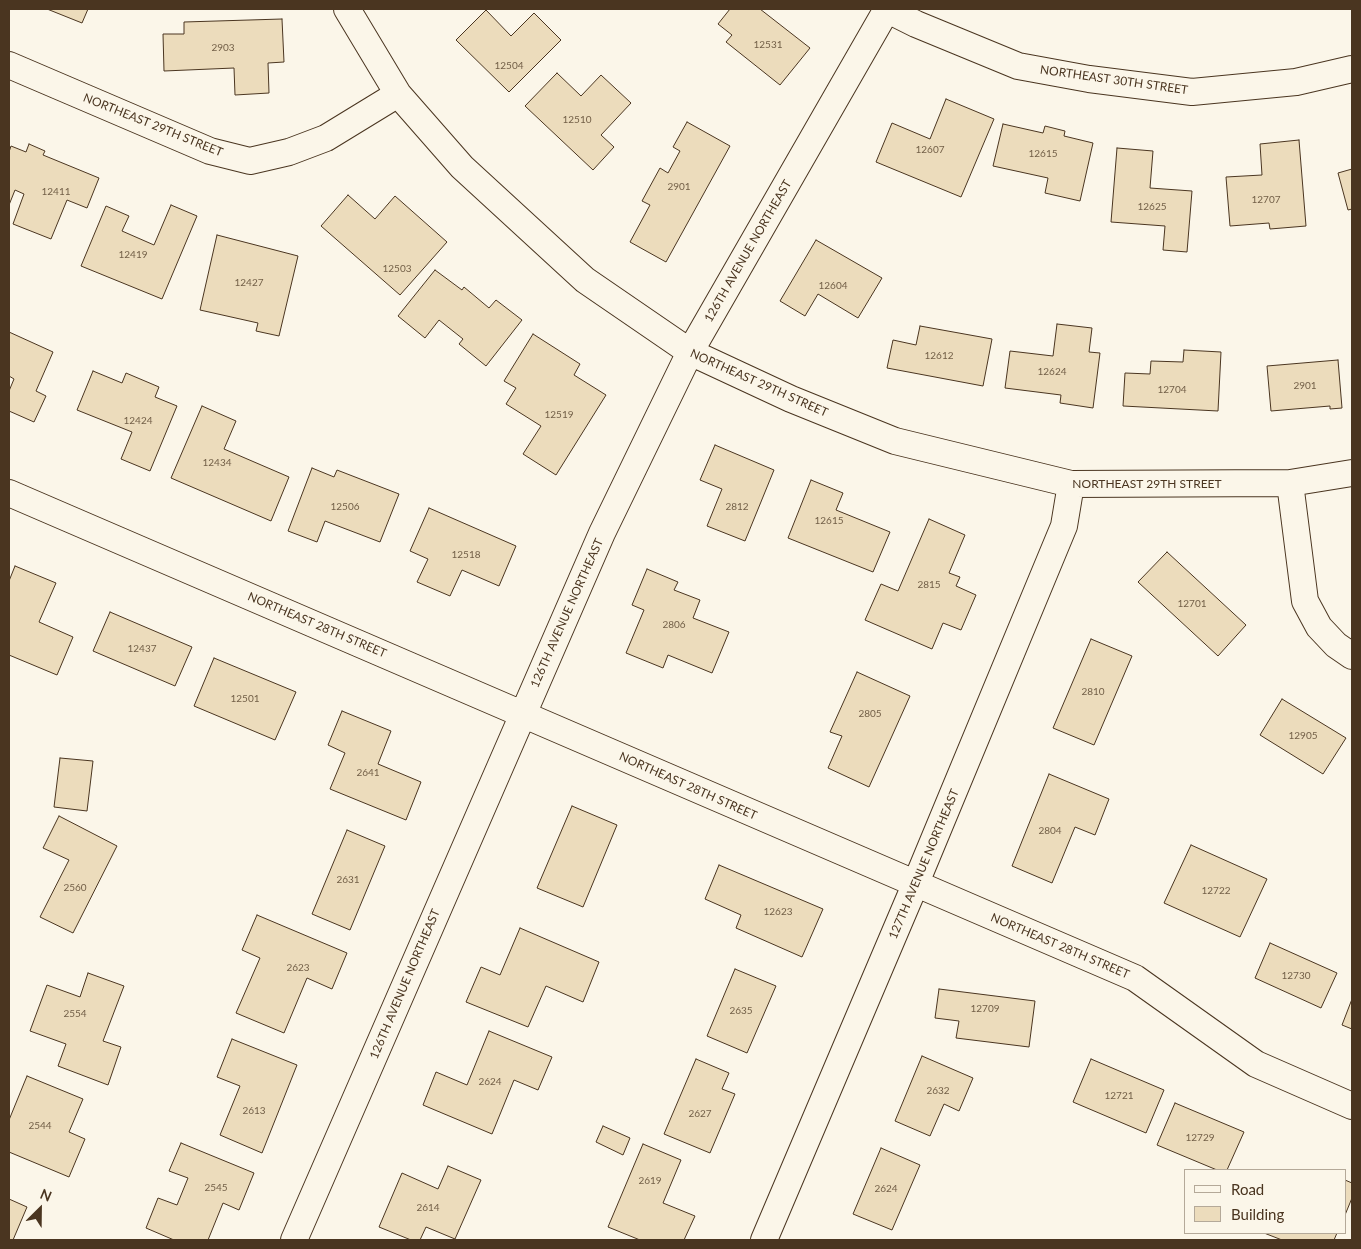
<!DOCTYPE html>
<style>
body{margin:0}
#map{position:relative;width:1361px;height:1249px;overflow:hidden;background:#fbf6e9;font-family:Lato,sans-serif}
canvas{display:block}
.frame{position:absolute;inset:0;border:10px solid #4a3520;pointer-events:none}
.legend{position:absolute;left:1184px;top:1169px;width:162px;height:65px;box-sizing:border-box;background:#fbf6e9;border:1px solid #b4a999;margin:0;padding:6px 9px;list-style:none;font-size:15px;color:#4a3520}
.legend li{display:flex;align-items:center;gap:10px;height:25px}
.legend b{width:25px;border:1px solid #b4a999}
.north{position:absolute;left:15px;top:1184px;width:50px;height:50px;-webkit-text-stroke:4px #fbf6e9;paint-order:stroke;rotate:23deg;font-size:14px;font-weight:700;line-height:20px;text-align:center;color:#4a3520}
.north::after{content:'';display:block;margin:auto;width:18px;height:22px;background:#4a3520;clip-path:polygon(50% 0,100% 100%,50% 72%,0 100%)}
</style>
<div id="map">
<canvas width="1361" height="1249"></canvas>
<div class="frame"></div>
<ul class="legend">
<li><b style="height:6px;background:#fbf6e9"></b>Road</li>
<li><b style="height:14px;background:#ecdcbc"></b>Building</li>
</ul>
<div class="north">N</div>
</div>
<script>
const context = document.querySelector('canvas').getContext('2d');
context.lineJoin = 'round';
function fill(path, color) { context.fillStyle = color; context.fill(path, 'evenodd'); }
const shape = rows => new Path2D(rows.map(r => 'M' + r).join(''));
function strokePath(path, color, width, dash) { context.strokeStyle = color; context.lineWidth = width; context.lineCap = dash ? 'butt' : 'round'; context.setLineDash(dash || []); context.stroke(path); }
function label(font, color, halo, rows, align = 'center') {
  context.font = font + ' Lato,sans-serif'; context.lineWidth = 4; context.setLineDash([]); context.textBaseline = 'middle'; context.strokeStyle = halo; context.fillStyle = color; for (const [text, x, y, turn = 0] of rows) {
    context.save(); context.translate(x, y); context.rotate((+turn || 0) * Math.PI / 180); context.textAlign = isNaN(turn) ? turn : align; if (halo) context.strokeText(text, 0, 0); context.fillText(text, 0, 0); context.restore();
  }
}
const building = shape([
 [47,9,88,9,82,23,47,9],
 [730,9,760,9,810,48,780,85,726,42,732,35,718,24,730,9],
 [486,10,511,36,534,13,561,40,509,92,456,40,486,10],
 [282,19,284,62,268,63,269,93,235,95,234,68,164,71,163,34,184,34,184,22,282,19],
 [557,73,581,96,601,75,631,103,601,135,614,147,593,170,525,106,557,73],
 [946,99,994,119,961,197,876,162,892,123,930,139,946,99],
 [687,122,730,146,666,262,630,242,650,205,642,201,660,168,668,173,680,151,673,147,687,122],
 [1003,124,1043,133,1045,126,1065,131,1064,136,1093,143,1080,201,1045,193,1048,178,993,166,1003,124],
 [1299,140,1306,226,1270,229,1269,223,1230,226,1226,177,1262,175,1260,144,1299,140],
 [29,144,45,151,43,155,99,178,87,208,67,200,51,239,13,224,24,194,15,190,9,205,9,152,11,146,26,152,29,144],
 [1117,148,1153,151,1150,188,1192,191,1187,252,1163,250,1165,226,1111,222,1117,148],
 [1352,169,1352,209,1348,210,1338,173,1352,169],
 [348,195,375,219,395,196,447,242,400,295,321,226,348,195],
 [171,205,197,216,162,299,81,266,106,206,129,216,122,231,154,245,171,205],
 [217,235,298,256,279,336,256,331,258,323,200,310,217,235],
 [816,240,882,278,858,318,818,294,805,316,780,301,816,240],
 [435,270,462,290,464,287,489,308,496,300,522,320,486,366,459,344,463,339,439,320,425,338,398,316,435,270],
 [1057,324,1092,328,1089,352,1100,353,1093,408,1060,403,1061,395,1005,388,1010,351,1053,356,1057,324],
 [920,326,992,339,983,386,887,368,893,340,916,345,920,326],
 [9,332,53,352,36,391,46,396,34,422,9,411,9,391,14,379,9,376,9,332],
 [533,334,580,364,574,375,606,395,556,475,523,454,541,426,506,404,516,388,504,381,533,334],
 [1184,350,1221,352,1218,411,1123,406,1125,373,1150,374,1151,361,1183,362,1184,350],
 [1338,360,1342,408,1330,409,1330,406,1271,411,1267,366,1338,360],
 [93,371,122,383,126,373,159,387,155,397,177,406,150,471,121,459,132,432,77,410,93,371],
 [202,406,236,421,224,449,289,477,271,521,171,478,202,406],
 [715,445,774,470,745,541,707,526,722,489,700,480,715,445],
 [312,468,334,477,337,470,399,494,380,542,325,521,317,542,288,531,312,468],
 [811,480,843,493,836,510,890,532,873,572,788,538,811,480],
 [429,508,516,546,499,586,462,570,450,596,417,582,428,559,410,551,429,508],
 [929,519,965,535,949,573,960,577,956,586,976,595,961,630,943,623,932,649,865,620,881,584,898,591,929,519],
 [1167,552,1246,625,1218,656,1138,582,1167,552],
 [15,566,56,583,39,622,73,637,57,675,9,655,9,581,15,566],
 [647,569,678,582,674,590,700,600,693,618,729,632,712,673,668,655,663,668,626,653,644,610,632,605,647,569],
 [110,612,192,647,175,686,93,651,110,612],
 [1091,639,1132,656,1094,745,1053,728,1091,639],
 [214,658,296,692,275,740,194,706,214,658],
 [857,672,910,696,869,787,828,768,842,736,830,732,857,672],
 [1282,699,1346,738,1323,774,1260,735,1282,699],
 [342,711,391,731,378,764,421,782,406,820,330,789,345,753,328,745,342,711],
 [60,758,93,761,87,811,54,807,60,758],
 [1049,774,1109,799,1095,835,1075,827,1052,883,1012,866,1049,774],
 [572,806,617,825,583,907,537,888,572,806],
 [59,816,117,846,73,933,40,917,69,860,43,848,59,816],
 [347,830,385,846,350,930,312,914,347,830],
 [1191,845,1267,879,1240,937,1164,903,1191,845],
 [719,865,823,909,802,957,736,928,741,915,705,899,719,865],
 [257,915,347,953,332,989,307,978,284,1033,236,1013,260,958,242,950,257,915],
 [520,928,599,962,583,1002,546,986,528,1027,466,1002,481,967,500,975,520,928],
 [1270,943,1337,973,1321,1008,1255,978,1270,943],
 [735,969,776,986,747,1053,707,1036,735,969],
 [88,973,124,986,103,1041,121,1047,108,1085,58,1066,66,1044,30,1031,47,985,80,997,88,973],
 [939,989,1035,1001,1029,1047,956,1038,959,1021,935,1018,939,989],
 [1352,999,1352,1029,1342,1025,1352,999],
 [489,1031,552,1057,538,1090,514,1080,492,1134,423,1105,436,1072,467,1085,489,1031],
 [232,1039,297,1065,262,1153,220,1135,240,1086,217,1077,232,1039],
 [922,1056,973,1078,959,1111,944,1104,930,1136,895,1121,922,1056],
 [696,1059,729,1073,722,1089,735,1094,710,1153,664,1134,696,1059],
 [1091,1059,1164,1090,1146,1133,1073,1102,1091,1059],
 [27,1076,83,1099,69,1132,85,1139,69,1177,9,1152,9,1120,27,1076],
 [1175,1103,1244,1132,1227,1170,1217,1170,1157,1145,1175,1103],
 [603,1126,630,1138,623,1155,596,1142,603,1126],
 [181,1143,254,1173,239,1210,223,1203,208,1240,174,1240,146,1228,158,1198,177,1205,188,1178,169,1171,181,1143],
 [643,1144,681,1160,663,1203,695,1216,684,1240,640,1240,608,1227,643,1144],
 [881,1148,920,1165,892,1230,853,1214,881,1148],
 [448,1166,481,1180,455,1239,426,1227,420,1240,411,1240,379,1227,402,1173,438,1189,448,1166],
 [1345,1180,1352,1183,1352,1198,1345,1215,1345,1180],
 [9,1199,27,1207,13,1240,9,1240,9,1199],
 [1264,1233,1337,1233,1334,1240,1282,1240,1264,1233]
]);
fill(building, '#ecdcbc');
strokePath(building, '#4a3520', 1);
const minor = shape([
 [347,9,398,94],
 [886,9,916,24,1018,66,1089,79,1192,92,1296,82,1352,69],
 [9,65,210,151,250,161,289,152,326,138,398,94,462,167,585,280,690,352,791,399,895,441,1071,484,1290,483,1305,601,1319,627,1336,645,1352,656],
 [1290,483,1352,473],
 [9,493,1135,978,1256,1064,1352,1106],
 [294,1240,602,533,690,352,887,9],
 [764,1240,915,885,1064,526,1071,484]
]);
strokePath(minor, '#4a3520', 28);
strokePath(minor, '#fbf6e9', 26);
label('10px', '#725f47', null, [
 ["12531",768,45],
 ["2903",223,48],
 ["12504",509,66],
 ["12510",577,120],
 ["12607",930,150],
 ["12615",1043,154],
 ["2901",679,187],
 ["12411",56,192],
 ["12707",1266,200],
 ["12625",1152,207],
 ["12419",133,255],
 ["12503",397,269],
 ["12427",249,283],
 ["12604",833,286],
 ["12612",939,356],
 ["12624",1052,372],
 ["2901",1305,386],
 ["12704",1172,390],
 ["12519",559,415],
 ["12424",138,421],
 ["12434",217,463],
 ["12506",345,507],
 ["2812",737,507],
 ["12615",829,521],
 ["12518",466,555],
 ["2815",929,585],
 ["12701",1192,604],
 ["2806",674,625],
 ["12437",142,649],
 ["2810",1093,692],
 ["12501",245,699],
 ["2805",870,714],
 ["12905",1303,736],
 ["2641",368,773],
 ["2804",1050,831],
 ["2631",348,880],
 ["2560",75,888],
 ["12722",1216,891],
 ["12623",778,912],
 ["2623",298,968],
 ["12730",1296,976],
 ["12709",985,1009],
 ["2635",741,1011],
 ["2554",75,1014],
 ["2624",490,1082],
 ["2632",938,1091],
 ["12721",1119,1096],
 ["2613",254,1111],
 ["2627",700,1114],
 ["2544",40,1126],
 ["12729",1200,1138],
 ["2619",650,1181],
 ["2545",216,1188],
 ["2624",886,1189],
 ["2614",428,1208]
]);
label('12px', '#4a3520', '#fbf6e9', [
 ["NORTHEAST 30TH STREET",1114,80,8],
 ["NORTHEAST 29TH STREET",153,125,22],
 ["126TH AVENUE NORTHEAST",748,251,-60],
 ["NORTHEAST 29TH STREET",759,383,24],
 ["NORTHEAST 29TH STREET",1147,484],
 ["126TH AVENUE NORTHEAST",567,613,-66],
 ["NORTHEAST 28TH STREET",317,625,23],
 ["NORTHEAST 28TH STREET",688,786,24],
 ["127TH AVENUE NORTHEAST",924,864,-67],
 ["NORTHEAST 28TH STREET",1060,946,23],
 ["126TH AVENUE NORTHEAST",405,984,-67]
]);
</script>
